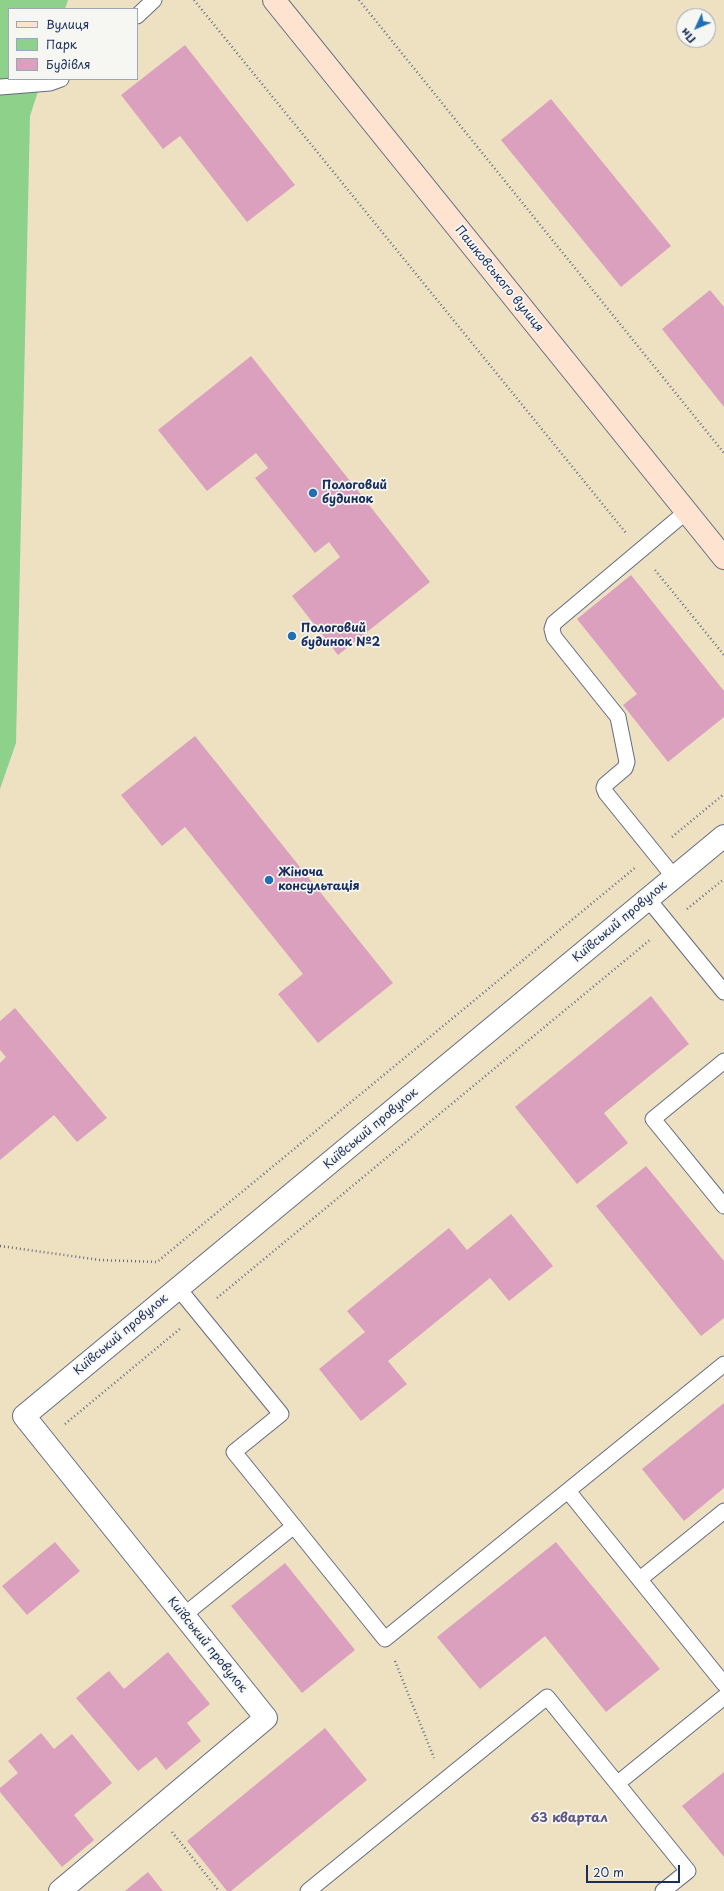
<!DOCTYPE html>
<meta charset="utf-8">
<style>
body{margin:0}
#map{position:relative;width:724px;height:1891px;overflow:hidden;background:#ede1c2;font-family:"Playpen Sans",sans-serif}
canvas{display:block}
.legend{position:absolute;left:8px;top:8px;width:130px;height:72px;box-sizing:border-box;background:#f6f6f2;border:1px solid #9ea6b7;margin:0;padding:5px 7px;list-style:none;font-size:12px;color:#1b2f5e}
.legend li{display:flex;align-items:center;gap:8px;height:20px}
.legend b{width:20px;border:1px solid #9ea6b7}
.north{position:absolute;left:676px;top:8px;width:40px;height:40px;box-sizing:border-box;background:#f6f6f2;border:1px solid #9ea6b7;border-radius:50%;rotate:226deg;font-size:11px;font-weight:700;line-height:16px;text-align:center;color:#1b2f5e}
.north::after{content:'';display:block;margin:auto;width:14px;height:18px;background:#1f6fb2;clip-path:polygon(50% 0,100% 100%,50% 72%,0 100%)}
.scale{position:absolute;left:586px;top:1865px;width:94px;height:18px;box-sizing:border-box;border:2px solid #1b2f5e;border-top:0;padding-left:5px;font-size:12px;line-height:14px;white-space:nowrap;color:#1b2f5e;-webkit-text-stroke:3px #f6f6f2;paint-order:stroke}
</style>
<div id="map">
<canvas width="724" height="1891"></canvas>
<ul class="legend">
<li><b style="height:5px;background:#fee3d1"></b>Вулиця</li>
<li><b style="height:11px;background:#8ed18a"></b>Парк</li>
<li><b style="height:11px;background:#dba0be"></b>Будівля</li>
</ul>
<div class="north">Пн</div>
<div class="scale">20 m</div>
</div>
<script>
const context = document.querySelector('canvas').getContext('2d');
context.lineJoin = 'round';
function fill(path, color) { context.fillStyle = color; context.fill(path, 'evenodd'); }
const shape = rows => new Path2D(rows.map(r => 'M' + r).join(''));
function strokePath(path, color, width, dash) { context.strokeStyle = color; context.lineWidth = width; context.lineCap = dash ? 'butt' : 'round'; context.setLineDash(dash || []); context.stroke(path); }
function label(font, color, halo, rows, align = 'center') {
  context.font = font + ' "Playpen Sans",sans-serif'; context.lineWidth = 3.5; context.setLineDash([]); context.textBaseline = 'middle'; context.strokeStyle = halo; context.fillStyle = color; for (const [text, x, y, turn = 0] of rows) {
    context.save(); context.translate(x, y); context.rotate((+turn || 0) * Math.PI / 180); context.textAlign = isNaN(turn) ? turn : align; if (halo) context.strokeText(text, 0, 0); context.fillText(text, 0, 0); context.restore();
  }
}
fill(shape([
 [0,0,68,0,65,9,9,9,9,79,42,79,30,116,16,743,0,789]
]), '#8ed18a');
fill(shape([
 [185,45,295,185,247,222,180,136,163,149,121,95],
 [551,99,671,246,621,287,501,140],
 [710,290,724,307,724,407,662,329],
 [251,356,430,582,338,655,292,596,340,557,329,542,315,553,255,478,268,468,256,453,207,491,158,430],
 [631,575,724,691,724,717,668,762,623,705,637,694,577,619],
 [195,736,393,983,318,1043,278,994,303,974,185,827,162,846,121,795],
 [651,996,689,1044,604,1113,628,1143,577,1184,515,1107],
 [15,1008,107,1118,77,1142,54,1115,0,1160,0,1063,6,1057,0,1050,0,1021],
 [646,1166,724,1261,724,1318,701,1336,596,1206],
 [511,1214,553,1266,509,1301,490,1278,388,1361,407,1384,361,1421,319,1369,365,1332,347,1311,449,1228,467,1250],
 [724,1403,724,1488,684,1521,642,1469],
 [55,1542,80,1571,27,1615,2,1586],
 [556,1542,660,1669,606,1712,545,1636,480,1689,437,1637],
 [285,1563,355,1650,302,1693,231,1606],
 [168,1652,210,1704,187,1723,201,1741,166,1770,156,1757,138,1771,76,1698,109,1671,124,1689],
 [325,1728,367,1780,231,1891,227,1891,187,1841],
 [41,1733,54,1749,72,1734,112,1783,74,1815,94,1840,62,1867,0,1792,0,1788,18,1773,8,1761],
 [724,1772,724,1857,682,1806],
 [148,1872,163,1891,125,1891]
]), '#dba0be');
const lane = shape([
 [137,16,154,0],
 [0,87,50,83,61,79],
 [674,877,606,793,604,788,605,785,625,768,627,762,618,717,554,637,552,629,554,623,686,512],
 [648,899,724,992],
 [724,1061,653,1119,724,1206],
 [178,1288,281,1414,234,1452,385,1639,724,1364],
 [568,1491,724,1684],
 [640,1579,724,1511],
 [184,1615,294,1526],
 [618,1783,724,1697],
 [308,1891,547,1697,688,1871,663,1891]
]);
const street = shape([
 [60,1891,266,1718,24,1416,724,836]
]);
const secondary = shape([
 [274,0,724,558]
]);
strokePath(lane, '#646d81', 17);
strokePath(street, '#646d81', 24);
strokePath(secondary, '#646d81', 24);
strokePath(shape([
 [194,0,626,533],
 [359,0,724,453],
 [655,570,724,655],
 [672,837,724,794],
 [687,909,724,879],
 [0,1246,100,1260,157,1262,636,867],
 [217,1298,651,939],
 [65,1424,181,1328],
 [395,1661,434,1758],
 [172,1832,219,1891]
]), '#646d81', 2.5, [1, 3]);
strokePath(lane, '#fff', 15);
strokePath(street, '#fff', 22);
strokePath(secondary, '#fee3d1', 22);
for (const [x, y, r, color] of [
 [313,493,5,"#1f6fb2"],
 [292,636,5,"#1f6fb2"],
 [269,880,5,"#1f6fb2"]
]) { const dot = new Path2D(); dot.arc(x, y, r, 0, 2 * Math.PI); context.fillStyle = color; context.fill(dot); strokePath(dot, '#f6f6f2', 1.5); }
label('12px', '#1b2f5e', '#f6f6f2', [
 ["Пашковського вулиця",499,279,51],
 ["Київський провулок",620,922,-40],
 ["Київський провулок",371,1129,-40],
 ["Київський провулок",121,1335,-40],
 ["Київський провулок",207,1645,51]
]);
label('bold 12px', '#1b2f5e', '#f6f6f2', [
 ["Пологовий",322,486],
 ["будинок",322,500],
 ["Пологовий",301,629],
 ["будинок №2",301,643],
 ["Жіноча",278,873],
 ["консультація",278,887]
], 'left');
label('bold 13px', '#5e5780', '#f6f6f2', [
 ["63 квартал",569,1818]
]);
</script>
